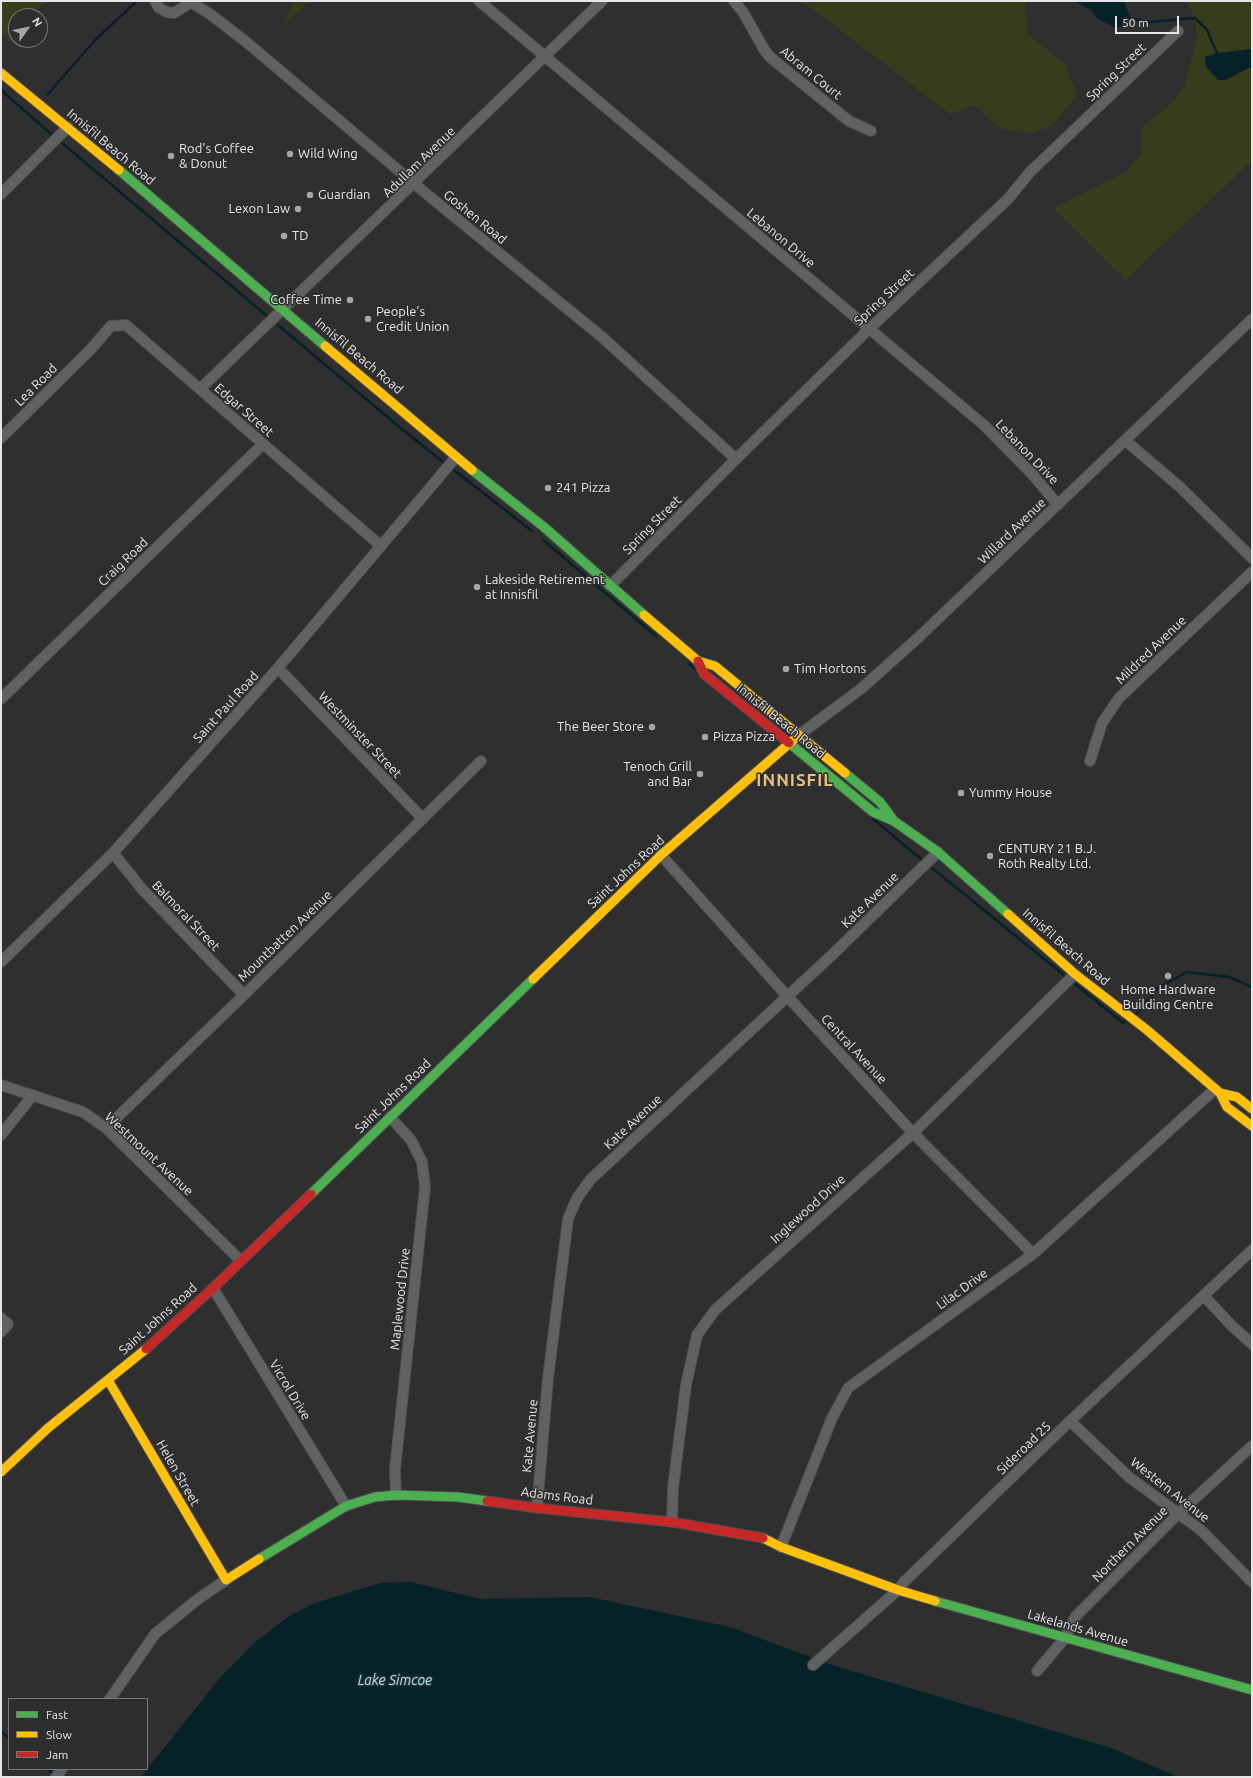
<!DOCTYPE html>
<style>
body{margin:0}
#map{position:relative;width:1253px;height:1778px;overflow:hidden;background:#2f2f30;font-family:Ubuntu,sans-serif}
canvas{display:block}
.frame{position:absolute;inset:0;border:2px solid #e6e6e8;pointer-events:none}
.legend{position:absolute;left:8px;top:1698px;width:140px;height:72px;box-sizing:border-box;background:#2e2e31;border:1px solid #78787a;margin:0;padding:5px 7px;list-style:none;font-size:12px;color:#e6e6e8}
.legend li{display:flex;align-items:center;gap:8px;height:20px}
.legend b{width:20px;border:1px solid #78787a}
.north{position:absolute;left:8px;top:8px;width:40px;height:40px;box-sizing:border-box;background:#2e2e31;border:1px solid #78787a;border-radius:50%;rotate:57deg;font-size:11px;font-weight:700;line-height:16px;text-align:center;color:#e6e6e8}
.north::after{content:'';display:block;margin:auto;width:14px;height:18px;background:#a6a6a8;clip-path:polygon(50% 0,100% 100%,50% 72%,0 100%)}
.scale{position:absolute;left:1115px;top:16px;width:64px;height:18px;box-sizing:border-box;border:2px solid #e6e6e8;border-top:0;padding-left:5px;font-size:12px;line-height:14px;white-space:nowrap;color:#e6e6e8;-webkit-text-stroke:3px #2e2e31;paint-order:stroke}
</style>
<div id="map">
<canvas width="1253" height="1778"></canvas>
<div class="frame"></div>
<ul class="legend">
<li><b style="height:5px;background:#4caf50"></b>Fast</li>
<li><b style="height:5px;background:#ffc107"></b>Slow</li>
<li><b style="height:5px;background:#c62828"></b>Jam</li>
</ul>
<div class="north">N</div>
<div class="scale">50 m</div>
</div>
<script>
const context = document.querySelector('canvas').getContext('2d');
context.lineJoin = 'round';
function fill(path, color) { context.fillStyle = color; context.fill(path, 'evenodd'); }
const shape = rows => new Path2D(rows.map(r => 'M' + r).join(''));
function strokePath(path, color, width, dash) { context.strokeStyle = color; context.lineWidth = width; context.lineCap = dash ? 'butt' : 'round'; context.setLineDash(dash || []); context.stroke(path); }
function label(font, color, halo, rows, align = 'center') {
  context.font = font + ' Ubuntu,sans-serif'; context.lineWidth = 3; context.setLineDash([]); context.textBaseline = 'middle'; context.strokeStyle = halo; context.fillStyle = color; for (const [text, x, y, turn = 0] of rows) {
    context.save(); context.translate(x, y); context.rotate((+turn || 0) * Math.PI / 180); context.textAlign = isNaN(turn) ? turn : align; if (halo) context.strokeText(text, 0, 0); context.fillText(text, 0, 0); context.restore();
  }
}
fill(shape([
 [1,1,45,1,32,16,16,16,16,35,10,42,1,32],
 [294,1,309,1,284,24],
 [802,1,1025,1,1027,34,1065,63,1077,95,1051,126,1032,133,1001,129,974,105,950,114],
 [1186,1,1252,1,1252,49,1217,53,1226,80,1252,66,1252,161,1125,280,1053,208,1124,173,1142,153,1142,127,1168,106,1184,87,1197,38,1195,18]
]), '#373d1b');
fill(shape([
 [1074,1,1124,1,1130,18,1127,25,1115,28,1097,18,1091,10],
 [1252,49,1252,66,1226,80,1218,80,1206,67,1205,57,1217,53],
 [410,1582,481,1599,590,1597,730,1627,832,1665,1111,1748,1178,1777,141,1777,219,1679,254,1643,289,1616,315,1603,380,1583]
]), '#042228');
strokePath(shape([
 [1130,18,1149,22,1195,18,1207,30,1217,53],
 [1,90,51,134],
 [48,94,96,39,137,1],
 [62,143,267,316],
 [278,325,397,425,443,462],
 [454,470,532,531],
 [543,540,656,636],
 [689,664,695,669],
 [873,819,921,859],
 [932,868,1064,975],
 [1075,984,1123,1023,1127,1020],
 [1134,1015,1140,1011,1158,988,1187,972,1229,977,1252,987],
 [1,1732,9,1738],
 [47,1769,51,1772]
]), '#042228', 2.5);
const street = shape([
 [155,1,159,8,167,12,174,13,190,3],
 [189,1,210,14,245,41,429,196,602,337,736,459],
 [479,1,985,426,1033,475,1058,505],
 [734,1,743,12,765,51,771,58,849,121,871,131],
 [1,194,68,127],
 [200,389,602,1],
 [1,438,90,350,111,326,126,325,381,546],
 [1126,441,1180,487,1252,558],
 [610,586,736,459,869,329,1008,199,1030,172,1178,31],
 [278,668,423,819],
 [1,699,263,444],
 [799,735,862,688,920,636,1252,319],
 [1090,761,1102,723,1119,698,1252,572],
 [113,853,142,889,244,995],
 [661,855,787,996,913,1133,1033,1254],
 [1,962,113,853,278,668,456,457],
 [1,1085,83,1112,106,1128,240,1260],
 [390,1117,411,1140,422,1162,425,1187,395,1469,396,1495],
 [106,1128,244,995,481,761],
 [1,1135,33,1095],
 [213,1288,346,1506],
 [1204,1296,1231,1325,1252,1344],
 [1,1318,8,1324,1,1332],
 [1070,1421,1129,1477,1202,1531,1252,1582],
 [537,1508,548,1378,568,1219,577,1198,591,1179,833,954,938,852],
 [672,1522,673,1488,686,1385,697,1335,715,1310,913,1133,1075,974],
 [781,1547,832,1418,848,1388,1033,1254,1215,1089],
 [813,1665,898,1590,905,1581,1070,1421,1252,1250],
 [1037,1671,1065,1638,1076,1616,1178,1514,1252,1446],
 [110,1699,155,1634,198,1599,226,1580],
 [56,1777,62,1769]
]);
const fast = shape([
 [119,170,325,346],
 [472,470,544,527,644,615],
 [789,743,873,812,894,821,938,852,1008,914],
 [845,773,880,802,894,821],
 [311,1194,533,979],
 [259,1559,346,1506,375,1497,396,1495,458,1497,487,1501],
 [935,1601,1252,1690]
]);
const slow = shape([
 [1,73,119,170],
 [325,346,472,470],
 [644,615,698,661,715,666,845,773],
 [1008,914,1075,974,1147,1030,1220,1093,1227,1107,1252,1126],
 [533,979,661,855,799,735],
 [1220,1093,1237,1097,1252,1109],
 [108,1380,226,1580,259,1559],
 [1,1472,48,1428,146,1349],
 [763,1538,781,1547,898,1590,935,1601]
]);
const jam = shape([
 [698,661,704,674,789,743],
 [146,1349,213,1288,311,1194],
 [487,1501,537,1508,672,1522,763,1538]
]);
strokePath(street, '#4d4d4e', 12);
strokePath(fast, '#4d4d4e', 11);
strokePath(slow, '#4d4d4e', 11);
strokePath(jam, '#4d4d4e', 11);
strokePath(street, '#606162', 10);
strokePath(fast, '#4caf50', 9);
strokePath(slow, '#ffc107', 9);
strokePath(jam, '#c62828', 9);
for (const [x, y, r, color] of [
 [290,154,4,"#a6a6a8"],
 [171,156,4,"#a6a6a8"],
 [310,195,4,"#a6a6a8"],
 [298,209,4,"#a6a6a8"],
 [284,236,4,"#a6a6a8"],
 [350,300,4,"#a6a6a8"],
 [368,319,4,"#a6a6a8"],
 [548,488,4,"#a6a6a8"],
 [477,587,4,"#a6a6a8"],
 [786,669,4,"#a6a6a8"],
 [652,727,4,"#a6a6a8"],
 [705,737,4,"#a6a6a8"],
 [700,774,4,"#a6a6a8"],
 [961,793,4,"#a6a6a8"],
 [990,856,4,"#a6a6a8"],
 [1168,976,4,"#a6a6a8"]
]) { const dot = new Path2D(); dot.arc(x, y, r, 0, 2 * Math.PI); context.fillStyle = color; context.fill(dot); strokePath(dot, '#2e2e31', 1.5); }
label('13px', '#e6e6e8', '#2e2e31', [
 ["Spring Street",1116,72,-44],
 ["Abram Court",811,73,39],
 ["Innisfil Beach Road",111,147,40],
 ["Adullam Avenue",419,162,-44],
 ["Goshen Road",475,217,39],
 ["Lebanon Drive",781,238,40],
 ["Spring Street",884,297,-43],
 ["Innisfil Beach Road",359,356,40],
 ["Lea Road",36,385,-45],
 ["Edgar Street",244,410,41],
 ["Lebanon Drive",1027,452,46],
 ["Spring Street",652,525,-45],
 ["Willard Avenue",1012,531,-44],
 ["Craig Road",123,562,-44],
 ["Mildred Avenue",1151,650,-44],
 ["Saint Paul Road",226,707,-48],
 ["Innisfil Beach Road",781,721,39],
 ["Westminster Street",360,735,46],
 ["Saint Johns Road",626,872,-43],
 ["Kate Avenue",870,900,-44],
 ["Balmoral Street",186,916,46],
 ["Mountbatten Avenue",285,936,-44],
 ["Innisfil Beach Road",1066,947,41],
 ["Central Avenue",854,1049,47],
 ["Saint Johns Road",393,1096,-44],
 ["Kate Avenue",633,1122,-43],
 ["Westmount Avenue",149,1154,43],
 ["Inglewood Drive",808,1209,-42],
 ["Lilac Drive",962,1289,-36],
 ["Maplewood Drive",400,1299,-84],
 ["Saint Johns Road",158,1319,-42],
 ["Vicrol Drive",290,1390,59],
 ["Kate Avenue",530,1436,-85],
 ["Sideroad 25",1024,1448,-44],
 ["Helen Street",178,1473,60],
 ["Western Avenue",1170,1490,38],
 ["Adams Road",557,1496,7],
 ["Northern Avenue",1130,1544,-45],
 ["Lakelands Avenue",1078,1628,16]
]);
label('13px', '#e6e6e8', '#2e2e31', [
 ["Rod's Coffee",179,149],
 ["& Donut",179,164],
 ["Wild Wing",298,154],
 ["Guardian",318,195],
 ["Lexon Law",290,209,"right"],
 ["TD",292,236],
 ["Coffee Time",342,300,"right"],
 ["People's",376,312],
 ["Credit Union",376,327],
 ["241 Pizza",556,488],
 ["Lakeside Retirement",485,580],
 ["at Innisfil",485,595],
 ["Tim Hortons",794,669],
 ["The Beer Store",644,727,"right"],
 ["Pizza Pizza",713,737],
 ["Tenoch Grill",692,767,"right"],
 ["and Bar",692,782,"right"],
 ["Yummy House",969,793],
 ["CENTURY 21 B.J.",998,849],
 ["Roth Realty Ltd.",998,864],
 ["Home Hardware",1168,990,"center"],
 ["Building Centre",1168,1005,"center"]
], 'left');
label('italic 14px', '#9ceafb', '#2e2e31', [
 ["Lake Simcoe",395,1680]
]);
context.letterSpacing = '1px';
label('bold 17px', '#e5c179', '#2e2e31', [
 ["INNISFIL",795,780]
]);
context.letterSpacing = '0px';
</script>
